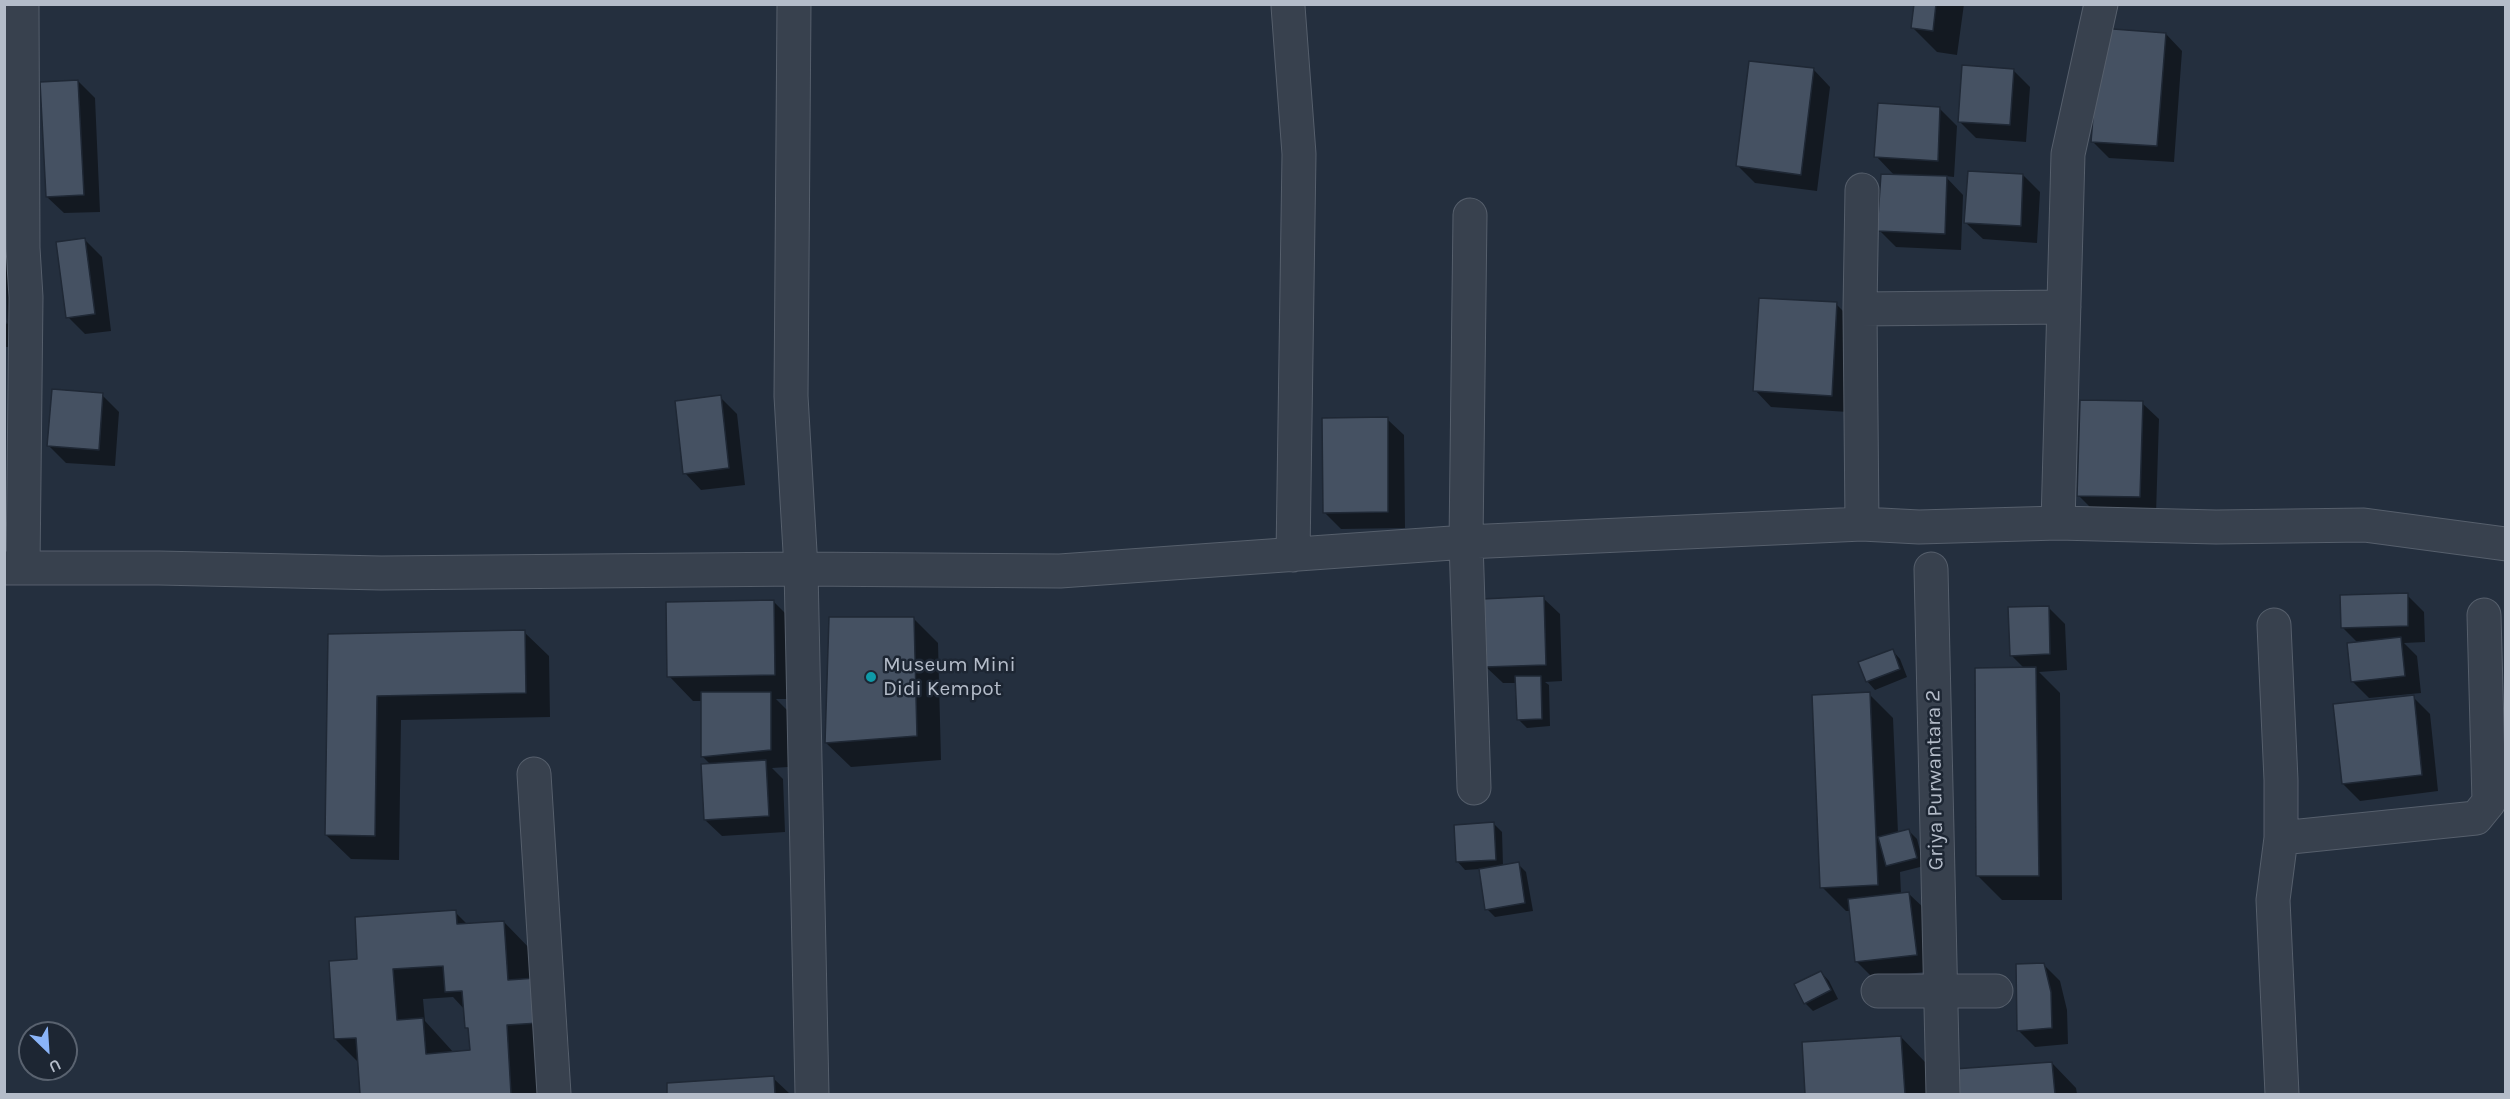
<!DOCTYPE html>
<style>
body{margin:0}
#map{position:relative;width:2510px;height:1099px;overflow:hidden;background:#242f3e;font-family:Karla,sans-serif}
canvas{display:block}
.frame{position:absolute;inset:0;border:6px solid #b4bcc9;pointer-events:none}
.north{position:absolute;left:18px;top:1021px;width:60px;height:60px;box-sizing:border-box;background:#1d2633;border:2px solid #59626f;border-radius:50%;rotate:155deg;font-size:16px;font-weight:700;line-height:24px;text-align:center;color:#b4bcc9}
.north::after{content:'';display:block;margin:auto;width:21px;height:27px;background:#8ab4f8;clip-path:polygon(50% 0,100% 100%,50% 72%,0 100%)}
</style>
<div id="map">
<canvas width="2510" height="1099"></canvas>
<div class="frame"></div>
<div class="north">U</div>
</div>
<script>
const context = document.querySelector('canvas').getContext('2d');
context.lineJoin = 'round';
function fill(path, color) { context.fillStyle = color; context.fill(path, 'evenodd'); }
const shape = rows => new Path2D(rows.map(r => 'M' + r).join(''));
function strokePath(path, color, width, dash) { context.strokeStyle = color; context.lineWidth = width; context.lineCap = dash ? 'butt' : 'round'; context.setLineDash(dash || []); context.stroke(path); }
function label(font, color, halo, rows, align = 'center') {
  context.font = font + ' Karla,sans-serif'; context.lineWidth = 5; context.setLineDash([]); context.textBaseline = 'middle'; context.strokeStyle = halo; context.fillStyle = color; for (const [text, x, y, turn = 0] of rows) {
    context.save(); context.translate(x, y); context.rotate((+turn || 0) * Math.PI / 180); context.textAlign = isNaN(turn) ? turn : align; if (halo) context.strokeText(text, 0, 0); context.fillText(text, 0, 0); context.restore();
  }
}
fill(shape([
 [1916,4,1964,4,1957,55,1937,52,1912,27],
 [2166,34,2182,51,2174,162,2109,158,2092,141],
 [1814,70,1830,87,1817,191,1755,183,1738,166],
 [2013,70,2030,87,2026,142,1976,138,1959,121],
 [4,75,22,92,18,150,4,149],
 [78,81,95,98,100,212,64,213,47,197],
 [1940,109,1957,126,1954,177,1945,176,1963,195,1961,250,1896,247,1879,230,1895,176,1876,156],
 [2023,175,2040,192,2037,243,1983,239,1966,223],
 [85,240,102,257,111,331,85,334,68,317],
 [4,248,30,272,31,347,4,347],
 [1836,304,1853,321,1848,412,1771,407,1755,390],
 [102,395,119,412,115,466,66,463,49,446],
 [720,397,737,414,745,485,701,490,685,473],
 [2142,403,2159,419,2156,514,2095,512,2078,495],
 [1387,419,1404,435,1405,528,1341,529,1324,512],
 [2407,595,2424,612,2425,642,2404,643,2417,656,2421,693,2369,698,2352,681,2358,643,2342,627],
 [1543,598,1560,614,1562,681,1545,682,1549,685,1550,726,1527,728,1518,719,1517,683,1503,683,1486,667],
 [774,602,798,626,799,699,776,699,787,710,788,767,772,768,783,779,785,832,722,836,705,820,711,765,703,757,702,701,693,701,669,676],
 [2048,607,2065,624,2067,670,2039,672,2060,693,2062,900,2002,900,1978,876,2025,669,2012,656],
 [914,619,938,643,941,760,851,767,826,743],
 [524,632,549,656,550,717,401,720,399,860,351,859,326,835,329,636],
 [1892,650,1900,659,1907,677,1875,690,1867,681],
 [1869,694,1893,718,1898,833,1909,831,1917,839,1924,866,1900,872,1901,894,1909,894,1926,910,1933,971,1873,978,1856,961,1851,911,1846,911,1822,887],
 [2413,697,2430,714,2438,791,2360,801,2343,784],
 [1494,824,1502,832,1503,866,1518,864,1526,872,1533,911,1495,917,1487,909,1480,869,1465,870,1457,861],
 [455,912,468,925,504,922,534,953,536,980,566,1010,569,1054,537,1056,539,1094,361,1094,359,1063,335,1039,359,961],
 [453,997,465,1010,472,1052,454,1053,425,1021,423,999],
 [2043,964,2060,981,2067,1010,2068,1044,2035,1047,2019,1031],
 [1821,972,1829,981,1838,999,1813,1011,1805,1003],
 [1901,1037,1925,1062,1927,1094,1806,1094,1803,1044],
 [2052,1063,2076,1088,2077,1094,1957,1094],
 [773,1078,790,1094,669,1094,668,1084]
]), '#0007');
const building = shape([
 [1914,4,1936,4,1933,31,1911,28,1914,4],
 [2100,28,2166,33,2157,146,2091,142,2100,28],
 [1749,61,1814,68,1801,175,1736,166,1749,61],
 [1962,65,2014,69,2010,125,1958,122,1962,65],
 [78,80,84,195,46,197,40,82,78,80],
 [1878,103,1940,107,1938,161,1874,157,1878,103],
 [1968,171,2023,174,2021,226,1964,223,1968,171],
 [1881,174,1947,176,1945,234,1877,231,1881,174],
 [85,238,95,314,66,318,56,242,85,238],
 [4,246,7,323,4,323,4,246],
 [1759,298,1837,302,1832,396,1753,391,1759,298],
 [52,389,103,393,99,450,47,446,52,389],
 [721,395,729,468,683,474,675,401,721,395],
 [2080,400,2143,401,2140,497,2077,496,2080,400],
 [1388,417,1388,512,1323,513,1322,418,1388,417],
 [2408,593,2408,626,2341,628,2340,595,2408,593],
 [1544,596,1546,665,1485,667,1482,599,1544,596],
 [774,600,775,675,667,677,666,602,774,600],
 [2049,606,2050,654,2010,656,2008,607,2049,606],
 [829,617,914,617,917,736,825,743,829,617],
 [525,630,526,693,377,696,375,836,325,835,328,634,525,630],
 [2401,637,2405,676,2351,682,2347,643,2401,637],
 [1893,649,1900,669,1866,682,1858,662,1893,649],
 [2036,667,2039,876,1976,876,1975,668,2036,667],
 [1515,676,1541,676,1542,719,1517,720,1515,676],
 [701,692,771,692,771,750,701,757,701,692],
 [1870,692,1878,885,1820,888,1812,695,1870,692],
 [2414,695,2422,775,2342,784,2333,704,2414,695],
 [766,760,769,816,704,820,701,764,766,760],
 [1494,822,1496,860,1456,862,1454,825,1494,822],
 [1909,829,1917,858,1886,866,1878,837,1909,829],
 [1519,862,1525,903,1485,910,1479,869,1519,862],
 [1909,892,1917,955,1855,962,1848,899,1909,892],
 [456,910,457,924,504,921,508,980,536,978,539,1023,507,1025,511,1094,360,1094,356,1038,334,1039,329,961,357,959,355,917,456,910],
 [443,966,445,992,462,991,465,1028,468,1028,470,1050,426,1054,423,1018,397,1020,393,969,443,966],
 [2044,963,2051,992,2052,1028,2017,1031,2016,964,2044,963],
 [1821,971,1831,990,1804,1004,1794,984,1821,971],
 [1901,1036,1905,1094,1805,1094,1802,1042,1901,1036],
 [2052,1062,2055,1094,1956,1094,1954,1069,2052,1062],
 [774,1076,775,1094,667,1094,667,1083,774,1076]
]);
fill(building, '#455162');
strokePath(building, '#1f2835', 1.5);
const minor = shape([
 [22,4,23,248,26,297,23,568],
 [794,4,791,396,801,569,812,1094],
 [1288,6,1299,154,1293,555],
 [1470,215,1466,542,1474,788],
 [1860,309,2064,307],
 [2058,523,2216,527,2364,525,2506,544],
 [1862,524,1860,309,1862,190],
 [4,568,159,568,381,573,801,569,1060,571,1466,542,1862,524,1919,527,2058,523,2068,154,2101,4],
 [1931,569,1943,1094],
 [2274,625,2281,780,2281,838,2273,900,2282,1094],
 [534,774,554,1094],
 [2281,838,2476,818,2489,802,2484,615],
 [1878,991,1996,991]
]);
strokePath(minor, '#565f6c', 35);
strokePath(minor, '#38414e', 33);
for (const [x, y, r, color] of [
 [871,677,6,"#0f9aa8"]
]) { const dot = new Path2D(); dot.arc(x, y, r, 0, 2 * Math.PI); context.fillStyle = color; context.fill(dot); strokePath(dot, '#1d2633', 2); }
label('21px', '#b4bcc9', '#1d2633', [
 ["Museum Mini",883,665],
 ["Didi Kempot",883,689]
], 'left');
label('21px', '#b4bcc9', '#1d2633', [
 ["Griya Purwantara 2",1935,780,-91]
]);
</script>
